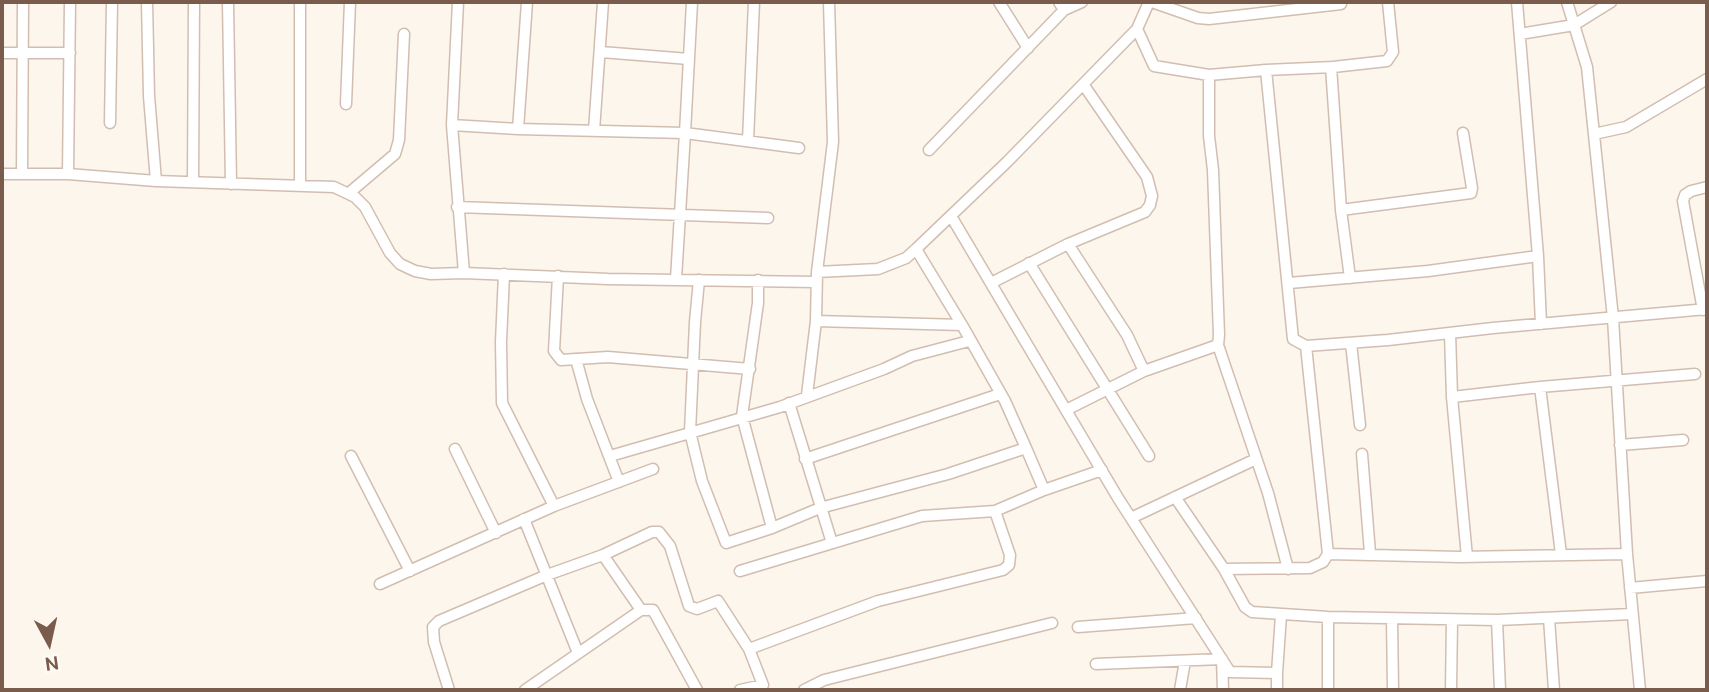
<!DOCTYPE html>
<style>
body{margin:0}
#map{position:relative;width:1709px;height:692px;overflow:hidden;background:#fdf6ec;font-family:Ubuntu,sans-serif}
canvas{display:block}
.frame{position:absolute;inset:0;border:4px solid #7a5c4d;pointer-events:none}
.north{position:absolute;left:14px;top:608px;width:70px;height:70px;-webkit-text-stroke:5px #fffaf3;paint-order:stroke;rotate:172deg;font-size:19px;font-weight:700;line-height:28px;text-align:center;color:#7a5c4d}
.north::after{content:'';display:block;margin:auto;width:24px;height:32px;background:#7a5c4d;clip-path:polygon(50% 0,100% 100%,50% 72%,0 100%)}
</style>
<div id="map">
<canvas width="1709" height="692"></canvas>
<div class="frame"></div>
<div class="north">N</div>
</div>
<script>
const context = document.querySelector('canvas').getContext('2d');
context.lineJoin = 'round';
const shape = rows => new Path2D(rows.map(r => 'M' + r).join(''));
function strokePath(path, color, width, dash) { context.strokeStyle = color; context.lineWidth = width; context.lineCap = dash ? 'butt' : 'round'; context.setLineDash(dash || []); context.stroke(path); }
const street = shape([
 [147,2,149,96,156,181],
 [228,2,231,184],
 [692,2,685,133,799,148],
 [999,2,1028,48],
 [1059,2,1064,10,1082,2],
 [1152,2,1198,18,1209,19,1341,4],
 [1388,2,1393,52,1387,61,1333,67,1266,70,1293,339,1306,346,1388,340,1493,328,1707,309],
 [1517,2,1538,256],
 [1567,2,1587,67,1613,318,1627,554,1640,690],
 [1137,29,1154,66,1209,75,1266,70],
 [1520,34,1574,25,1611,2],
 [601,52,689,59],
 [2,53,70,53],
 [1331,67,1341,210,1350,278],
 [1209,75,1209,136,1213,170,1219,335,1218,345,1268,493,1288,569],
 [346,104,350,2],
 [110,123,112,2],
 [452,125,458,2],
 [518,129,685,133,676,279],
 [594,131,603,2],
 [1594,134,1626,127,1707,79],
 [748,141,754,2],
 [929,150,1064,10],
 [22,173,23,2],
 [2,174,68,174,156,181,334,187,355,197,365,207,390,253,400,264,415,271,431,274,464,273,608,279,816,282],
 [68,174,70,2],
 [193,182,194,2],
 [300,186,300,2],
 [349,193,395,154,399,140,404,34],
 [457,207,768,218],
 [1341,210,1471,193,1472,188,1463,133],
 [951,216,1118,498,1230,672,1277,673,1281,615],
 [1068,244,1127,335,1144,371],
 [1029,263,1149,456],
 [817,272,878,269,906,258,916,249],
 [464,273,452,125,518,129,527,2],
 [504,274,501,342,502,403,554,506],
 [558,276,554,351,561,360,608,357,750,369],
 [699,280,695,322,690,432,702,481,726,543,772,528,820,508,948,474,1026,448,1005,401,962,325,916,249,1007,162,1137,29,1149,2],
 [758,280,758,303,742,416,772,528],
 [991,283,1068,244,1145,212,1150,205,1152,196,1147,177,1083,84],
 [1289,283,1428,271,1538,256,1541,324],
 [1703,310,1683,201,1685,195,1691,191,1707,187],
 [816,321,962,325],
 [1450,333,1452,397,1467,557],
 [1351,343,1360,425],
 [576,359,587,399,619,482],
 [1540,387,1561,554],
 [807,395,816,321,817,272,833,142,829,2],
 [1452,397,1540,387,1695,374],
 [789,403,832,543],
 [1066,410,1144,371,1218,345],
 [1620,445,1683,440],
 [455,449,496,533],
 [1362,454,1370,553],
 [351,456,410,571],
 [610,456,780,407,884,369,912,356,969,341],
 [805,459,1000,394],
 [1044,490,1102,470],
 [1175,497,1224,569,1245,607,1252,612,1328,617,1497,620,1632,614],
 [1131,518,1256,459],
 [524,519,578,653],
 [1328,554,1460,557,1627,554],
 [1224,569,1310,568,1323,562,1328,554,1306,346],
 [740,571,922,516,995,511],
 [380,584,554,506,653,469],
 [1630,588,1707,581],
 [641,610,653,610,697,690],
 [1549,618,1554,690],
 [1392,619,1393,690],
 [1497,620,1500,690],
 [1078,627,1196,618],
 [1096,664,1222,659,1223,690],
 [449,690,434,642,433,627,439,621,547,575,603,555,652,532,659,532,670,546,689,606,697,609,718,601,749,649],
 [525,690,641,610,603,555],
 [740,690,763,685,749,649,878,601,1003,570,1009,565,1010,555,995,511,1044,490,1026,448],
 [804,690,824,680,1052,623],
 [1180,690,1185,661],
 [1277,690,1277,673],
 [1328,690,1328,617],
 [1451,690,1452,620]
]);
strokePath(street, '#d1beb0', 13);
strokePath(street, '#fff', 10);
</script>
